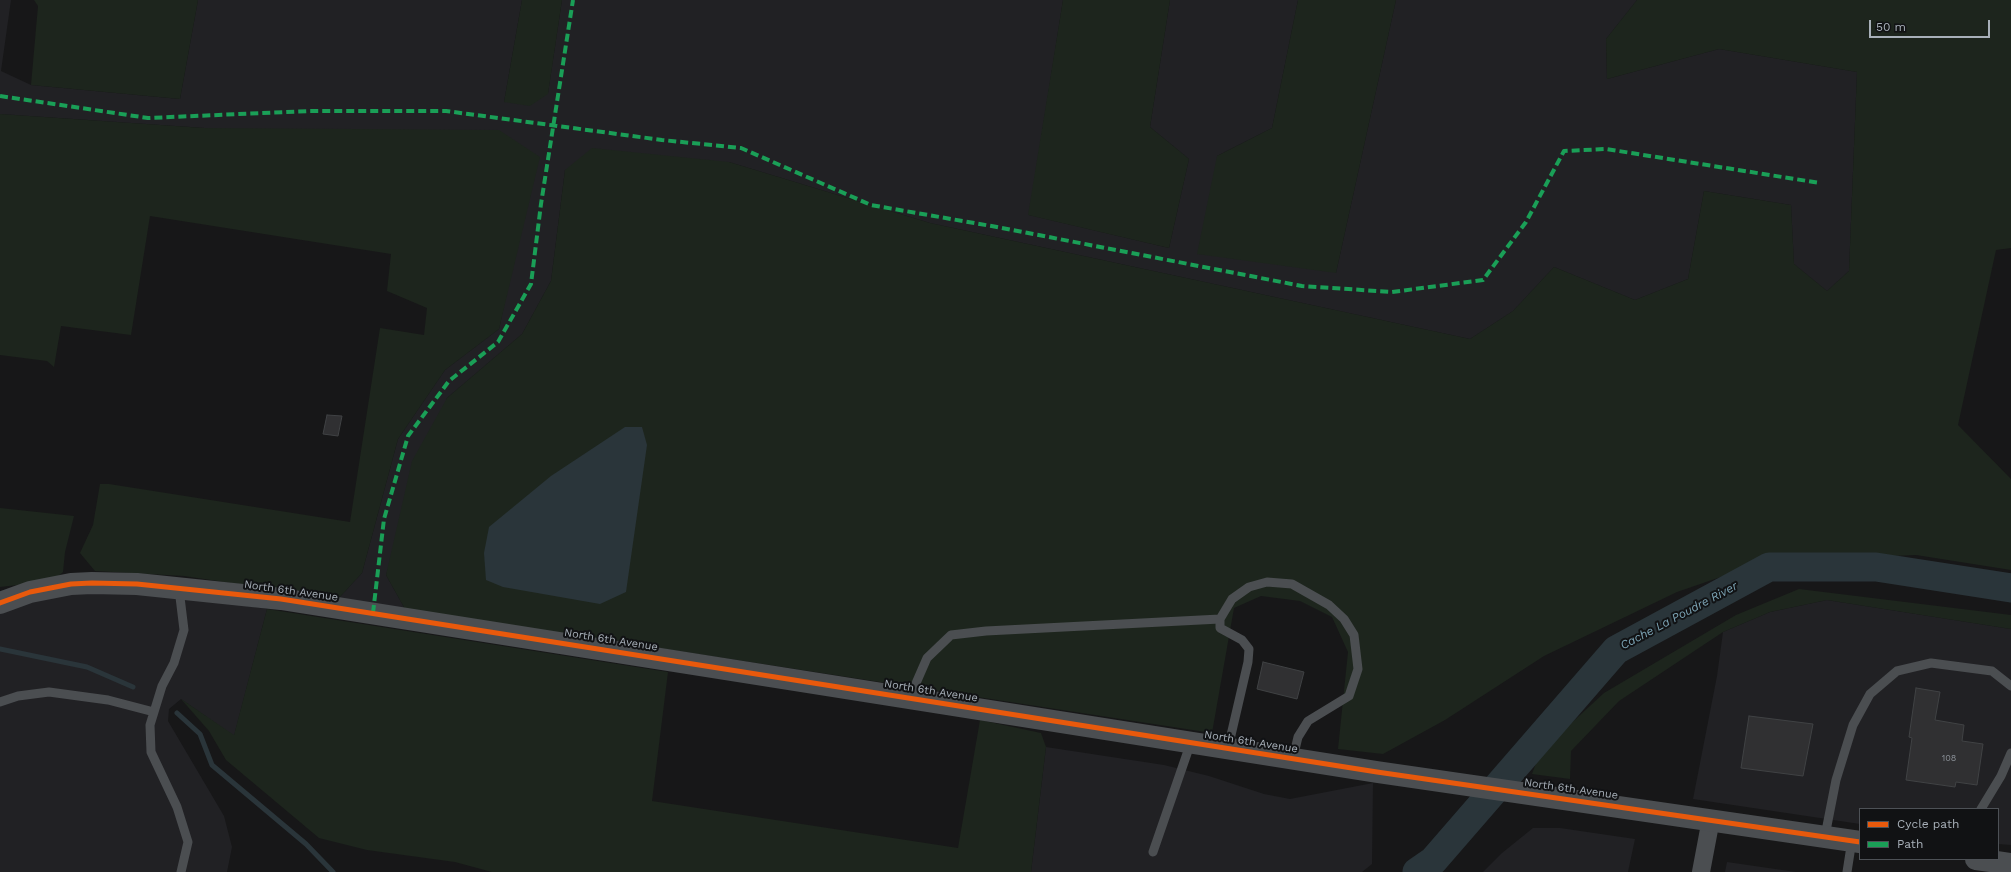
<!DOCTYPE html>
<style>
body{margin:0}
#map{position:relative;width:2011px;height:872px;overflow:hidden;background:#171718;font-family:"Work Sans",sans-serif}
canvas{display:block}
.legend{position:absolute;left:1859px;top:808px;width:140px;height:52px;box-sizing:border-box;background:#111214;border:1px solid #4d5156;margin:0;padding:5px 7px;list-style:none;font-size:12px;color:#a8b0b9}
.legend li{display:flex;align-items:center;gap:8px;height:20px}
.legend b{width:20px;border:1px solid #4d5156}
.scale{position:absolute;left:1869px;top:20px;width:121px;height:18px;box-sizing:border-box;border:2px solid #a8b0b9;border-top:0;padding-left:5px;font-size:12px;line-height:14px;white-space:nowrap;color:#a8b0b9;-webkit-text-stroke:3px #111214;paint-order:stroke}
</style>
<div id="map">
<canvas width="2011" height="872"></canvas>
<ul class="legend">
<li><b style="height:5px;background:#e8590c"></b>Cycle path</li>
<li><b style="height:5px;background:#1a9f57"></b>Path</li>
</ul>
<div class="scale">50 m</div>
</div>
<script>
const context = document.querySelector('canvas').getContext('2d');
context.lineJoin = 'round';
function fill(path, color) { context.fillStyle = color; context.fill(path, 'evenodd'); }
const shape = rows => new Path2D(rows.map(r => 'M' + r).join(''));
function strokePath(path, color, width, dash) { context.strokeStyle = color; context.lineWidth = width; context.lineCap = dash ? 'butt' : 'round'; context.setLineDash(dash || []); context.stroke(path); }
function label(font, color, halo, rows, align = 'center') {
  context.font = font + ' "Work Sans",sans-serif'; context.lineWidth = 4; context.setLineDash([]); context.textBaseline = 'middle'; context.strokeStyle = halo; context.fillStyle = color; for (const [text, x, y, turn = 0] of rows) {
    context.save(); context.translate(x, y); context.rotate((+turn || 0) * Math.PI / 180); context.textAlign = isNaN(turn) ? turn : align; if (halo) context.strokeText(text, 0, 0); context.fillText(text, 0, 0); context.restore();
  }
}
fill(shape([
 [0,0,11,0,1,71,31,85,180,99,198,0,522,0,504,102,548,93,562,0,1063,0,1029,215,1169,248,1189,159,1150,127,1170,0,1298,0,1272,128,1217,156,1336,273,1396,0,1637,0,1606,39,1607,79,1719,49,1857,72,1849,271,1827,291,1794,264,1791,205,1704,191,1688,279,1635,300,1554,267,1513,311,1470,339,930,223,729,162,565,170,551,281,522,334,447,398,386,575,405,609,338,599,362,573,398,439,445,370,499,329,511,274,204,128,0,114],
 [146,591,267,609,234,736,181,699,169,709,168,721,224,816,232,847,227,872,0,872,0,614,24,602,80,593],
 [1827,600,2011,629,2011,845,1998,844,1998,809,1860,809,1860,824,1693,799,1717,676,1723,632,1770,612],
 [1046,747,1164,765,1209,776,1264,794,1290,799,1373,783,1372,864,1362,872,1031,872],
 [1533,828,1560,828,1635,839,1628,872,1483,872,1502,853],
 [1727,862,1796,872,1725,872]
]), '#212124');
fill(shape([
 [34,0,198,0,180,99,31,85,38,6],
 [522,0,562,0,548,94,530,106,504,102],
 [1063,0,1170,0,1150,127,1189,159,1169,248,1028,215],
 [1298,0,1396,0,1336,273,1197,254,1217,156,1272,128],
 [1637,0,2011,0,2011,248,1996,250,1958,425,2011,479,2011,570,1916,555,1767,561,1677,592,1544,656,1445,720,1383,754,1338,749,1348,652,1332,617,1300,601,1261,596,1234,608,1212,733,405,609,386,575,412,461,447,398,522,334,551,281,565,170,592,148,729,162,930,223,1470,339,1513,311,1554,267,1635,300,1688,279,1704,191,1791,205,1794,264,1827,291,1849,271,1857,72,1719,49,1607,79,1606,39],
 [0,114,204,128,499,130,540,157,499,329,445,370,398,439,362,573,338,599,184,576,95,571,80,553,93,525,100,484,109,484,350,522,380,328,424,335,427,308,387,291,391,254,150,216,131,335,61,326,54,367,47,361,0,355],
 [0,508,74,516,65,552,63,572,53,581,0,587],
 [1799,589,2011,615,2011,629,1827,600,1770,612,1723,632,1619,701,1571,751,1570,779,1532,774,1540,752,1604,693,1736,615],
 [267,609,668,672,652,801,958,848,980,720,1041,733,1046,747,1031,872,492,872,455,862,367,850,319,838,226,760,209,731,181,699,234,735]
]), '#1d251d');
fill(shape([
 [625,427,642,427,647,445,626,592,600,604,503,587,486,580,484,553,489,527,551,476]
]), '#2a353a');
strokePath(shape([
 [0,649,87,667,133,687],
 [177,713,200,734,212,765,306,844,333,872]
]), '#2a353a', 5);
strokePath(shape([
 [1417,872,1433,861,1616,650,1769,567,1876,567,2011,588]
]), '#2a353a', 29);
const building = shape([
 [327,415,342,416,338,436,323,434,327,415],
 [1263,662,1304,672,1297,699,1257,689,1263,662],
 [1916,688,1940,692,1935,720,1964,725,1962,741,1983,744,1977,785,1956,782,1955,787,1906,780,1912,738,1909,737,1916,688],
 [1749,716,1813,724,1803,776,1741,768,1749,716]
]);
fill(building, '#303032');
strokePath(building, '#404244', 1);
strokePath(shape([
 [179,589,184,630,174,663,162,686,150,725,151,752,177,807,188,842,181,872],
 [910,697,927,658,951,635,986,631,1220,619],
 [0,702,18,696,49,692,108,700,154,712],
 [1228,748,1248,662,1249,649,1242,640,1220,628,1220,619,1232,599,1249,587,1267,582,1292,584,1329,605,1344,619,1354,635,1358,669,1349,696,1308,721,1298,737,1293,758],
 [1981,809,2001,776,2011,753],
 [1825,836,1836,780,1853,725,1870,694,1897,671,1931,663,1992,671,2011,686],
 [1153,852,1191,742],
 [1847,872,1852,840]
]), '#4b4e51', 9);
strokePath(shape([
 [1701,872,1711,819]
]), '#4b4e51', 18);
strokePath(shape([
 [0,603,30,592,71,584,92,583,137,584,281,599,1377,772,1860,842],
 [1976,859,2011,864]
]), '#4b4e51', 22);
strokePath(shape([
 [0,96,148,118,310,111,446,111,662,140,741,148,871,205,997,227,1302,286,1392,292,1483,280,1526,222,1564,151,1606,149,1820,183],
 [373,613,384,519,408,436,449,381,498,342,531,284,541,204,573,0]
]), '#1a9f57', 4, [8, 4]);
strokePath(shape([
 [0,603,30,592,71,584,92,583,137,584,281,599,1377,772,1860,842]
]), '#e8590c', 5);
label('9px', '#8a9097', null, [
 ["108",1949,758]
]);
label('11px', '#a8b0b9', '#111214', [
 ["North 6th Avenue",291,591,8],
 ["North 6th Avenue",611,640,9],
 ["North 6th Avenue",931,691,9],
 ["North 6th Avenue",1251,742,9],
 ["North 6th Avenue",1571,789,8]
]);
label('italic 12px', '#7da5b6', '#111214', [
 ["Cache La Poudre River",1679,616,-28]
]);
</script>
